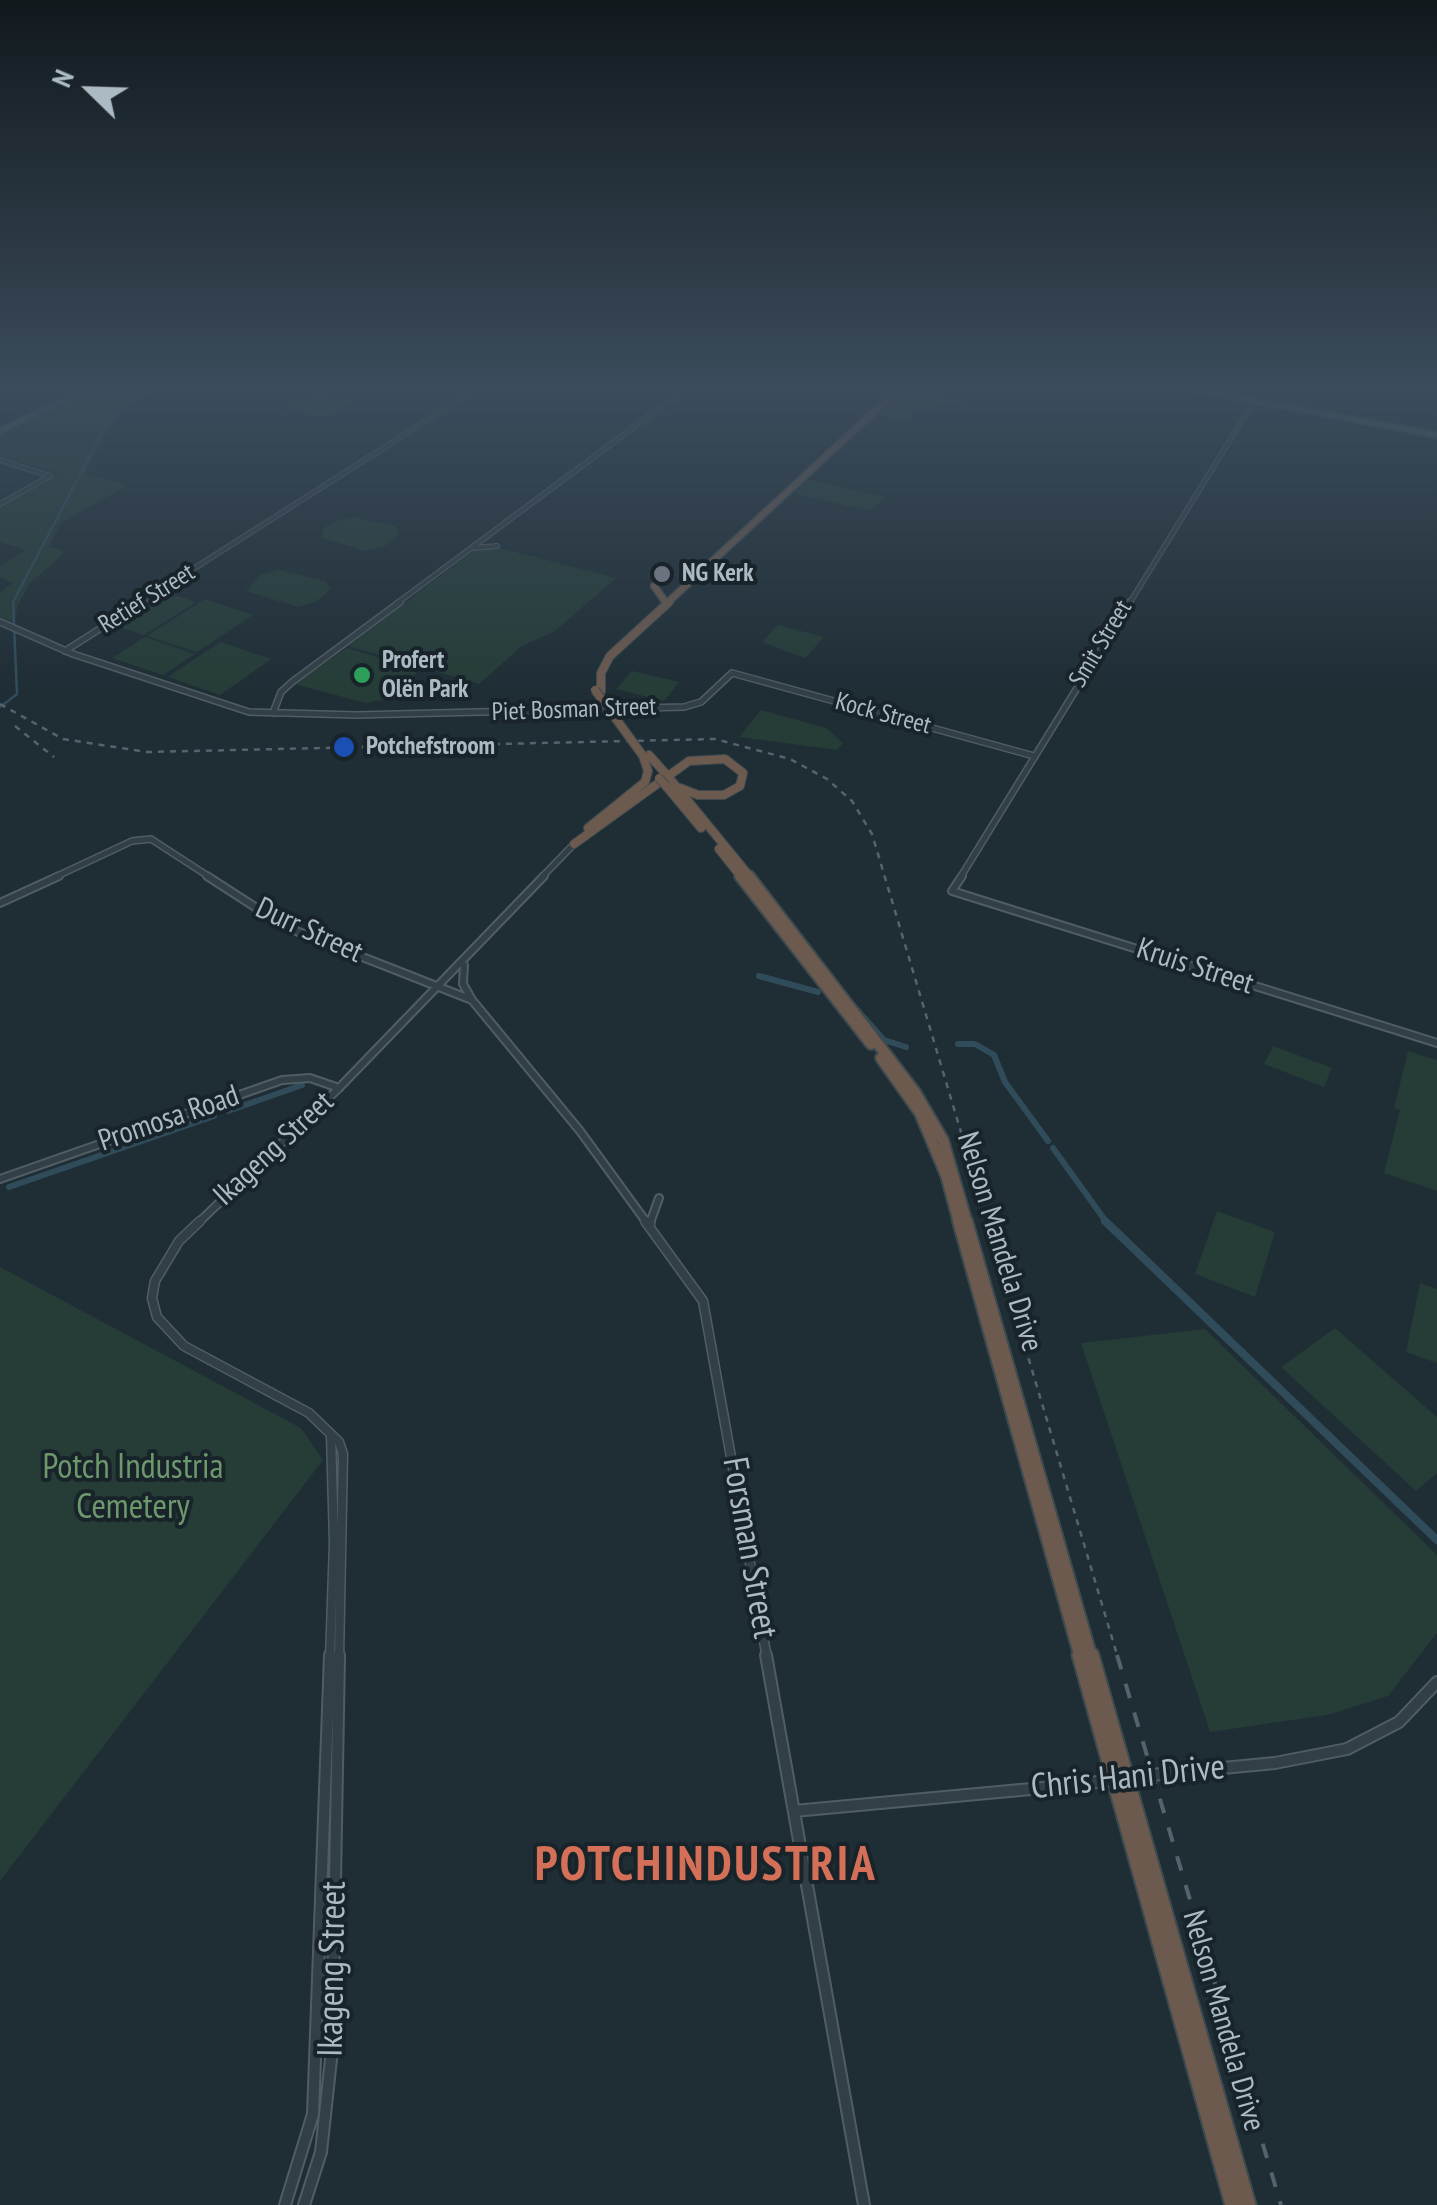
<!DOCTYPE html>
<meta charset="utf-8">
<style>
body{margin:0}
#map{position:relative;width:1437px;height:2205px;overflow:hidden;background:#1f2e35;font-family:"PT Sans Narrow",sans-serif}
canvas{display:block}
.north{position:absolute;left:40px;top:40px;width:100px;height:100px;-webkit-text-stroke:8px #18242a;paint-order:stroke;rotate:293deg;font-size:28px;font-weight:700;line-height:40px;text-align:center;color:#acbac3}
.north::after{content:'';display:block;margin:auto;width:35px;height:45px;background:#acbac3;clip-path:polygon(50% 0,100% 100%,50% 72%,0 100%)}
</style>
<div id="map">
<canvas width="1437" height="2205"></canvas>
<div class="north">N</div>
</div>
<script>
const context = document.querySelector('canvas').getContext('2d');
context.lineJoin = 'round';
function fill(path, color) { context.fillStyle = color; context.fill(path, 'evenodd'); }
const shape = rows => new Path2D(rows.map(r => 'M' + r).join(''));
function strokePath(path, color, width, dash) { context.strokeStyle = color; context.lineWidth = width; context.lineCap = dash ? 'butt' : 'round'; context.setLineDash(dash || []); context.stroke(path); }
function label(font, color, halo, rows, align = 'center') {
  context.font = font + ' "PT Sans Narrow",sans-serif'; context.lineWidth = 8; context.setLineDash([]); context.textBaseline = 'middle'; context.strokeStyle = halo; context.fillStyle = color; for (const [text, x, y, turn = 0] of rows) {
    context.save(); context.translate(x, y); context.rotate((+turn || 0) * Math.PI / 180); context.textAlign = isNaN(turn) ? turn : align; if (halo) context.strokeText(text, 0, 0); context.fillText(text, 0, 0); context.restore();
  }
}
fill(shape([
 [98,386,167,386,121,409,85,473,129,485,61,523,49,546,65,552,29,584,17,607,15,623,0,617,0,592,13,583,0,577,0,566,26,550,0,542,0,506,59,473,0,456,0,433],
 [907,388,965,399,958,406,940,403,931,412,918,410,906,422,879,415],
 [314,391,354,400,325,418,285,408],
 [805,480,810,480,885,497,871,511,795,494],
 [354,517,395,526,398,535,385,546,366,551,322,538,324,528,334,522],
 [483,544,616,578,555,631,522,646,479,684,348,646],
 [279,570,325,581,331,589,317,601,298,607,246,591,260,575],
 [168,593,196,602,144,635,116,626],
 [205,599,253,615,197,652,147,636],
 [778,625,824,637,805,658,762,642],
 [145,637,195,654,163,675,112,658],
 [220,642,271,659,220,695,168,677],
 [347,648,416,669,417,673,387,699,365,703,295,684],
 [632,671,679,682,664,701,616,689],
 [761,710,826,728,843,743,837,750,739,737],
 [1273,1046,1332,1068,1324,1087,1264,1064],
 [1408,1051,1437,1060,1437,1191,1384,1173,1400,1110,1394,1108],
 [1217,1211,1275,1232,1255,1297,1195,1274],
 [0,1267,301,1428,323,1460,0,1881],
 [1420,1283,1437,1289,1437,1363,1406,1352],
 [1335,1328,1437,1417,1437,1473,1416,1491,1281,1367],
 [1205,1329,1437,1555,1437,1633,1388,1696,1327,1715,1210,1732,1081,1343]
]), '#253c37');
strokePath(shape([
 [0,707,17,694,13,602,104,429,124,405,149,386]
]), '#304c5b', 2.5);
strokePath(shape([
 [759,976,818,992],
 [852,1004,884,1040,906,1047],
 [958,1044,975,1044,994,1055,1005,1082,1048,1141],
 [228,1111,302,1085],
 [1053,1148,1107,1223],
 [9,1187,214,1116]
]), '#304c5b', 6);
strokePath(shape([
 [1105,1221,1437,1540]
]), '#304c5b', 8);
const minorFar4 = shape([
 [0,460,50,476],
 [0,504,50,476],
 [474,548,497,546],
 [138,604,481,386],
 [396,604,689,386],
 [1129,604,1254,401]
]);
const minorFar3 = shape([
 [0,622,73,654,249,712,356,715,684,707,701,702,732,673,1034,756],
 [65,651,142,602],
 [273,713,281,692,292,682,400,602],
 [53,878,132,841,151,839,211,878],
 [541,878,574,844],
 [960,878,1130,602]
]);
const minorFar2 = shape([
 [207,876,286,927,472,1000,580,1131,647,1223],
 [962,876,952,891,1437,1043],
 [0,903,59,876],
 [464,965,463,984,472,1000],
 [0,1179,282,1080,310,1078,339,1088],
 [198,1223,339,1088,544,876],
 [650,1223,659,1198]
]);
const minorFar1 = shape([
 [200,1221,179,1241,155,1281,152,1298,157,1317,184,1346,309,1413,339,1442,343,1454,339,1658],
 [645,1221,703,1301,767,1658],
 [650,1221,650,1228],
 [330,1658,334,1543,331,1435]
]);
const minor = shape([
 [766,1655,864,2205],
 [1170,1773,1275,1763,1347,1749,1399,1722,1437,1682],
 [794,1811,1074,1785],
 [285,2205,313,2114,330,1655],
 [304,2205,321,2152,332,2050,339,1655]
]);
const major = shape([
 [1175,386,1437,435],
 [0,431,93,386]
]);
const highwayFar4 = shape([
 [654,586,664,600],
 [666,604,902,386]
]);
const highwayFar3 = shape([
 [601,691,601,673,610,656,669,602],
 [649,755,665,773],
 [670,779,751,878],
 [666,786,701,828],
 [588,828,645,782,648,771,643,756],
 [574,844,689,761,725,759,743,773,740,786,724,795,698,795,680,788],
 [719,849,742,878]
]);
const highwayFar2 = shape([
 [740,876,871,1044],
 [749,876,915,1092,943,1140,967,1223],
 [881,1058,920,1113,946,1175,959,1223]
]);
const highwayFar1 = shape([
 [959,1221,1081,1658],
 [966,1221,1091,1658]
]);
const highway = shape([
 [1080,1655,1233,2205],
 [1091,1655,1248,2205]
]);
strokePath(minorFar4, '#505d64', 6);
strokePath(minorFar3, '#505d64', 8);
strokePath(minorFar2, '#505d64', 10);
strokePath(minorFar1, '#505d64', 11);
strokePath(minor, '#505d64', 14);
strokePath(major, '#3f4b52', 8);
strokePath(highwayFar4, '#3d4a50', 9);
strokePath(highwayFar3, '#3d4a50', 10);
strokePath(highwayFar2, '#3d4a50', 14);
strokePath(highwayFar1, '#3d4a50', 16);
strokePath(highway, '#3d4a50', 19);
strokePath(minorFar4, '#323f46', 4);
strokePath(minorFar3, '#323f46', 5);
strokePath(minorFar2, '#323f46', 6);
strokePath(minorFar1, '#323f46', 8);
strokePath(minor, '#323f46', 10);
strokePath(major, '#505e66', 5);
strokePath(highwayFar4, '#6c5a4f', 6);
strokePath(highwayFar3, '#6c5a4f', 8);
strokePath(highwayFar2, '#6c5a4f', 10);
strokePath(highwayFar1, '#6c5a4f', 12);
strokePath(highway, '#6c5a4f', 15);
strokePath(shape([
 [0,704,63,739,147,752,715,739,790,759,827,779,852,801,872,834,1118,1658],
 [15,726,54,757]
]), '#54646d', 2.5, [6, 6]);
strokePath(shape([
 [1117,1655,1281,2205]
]), '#54646d', 4, [15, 15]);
const minorBridge = shape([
 [1074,1785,1169,1773]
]);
const highwayBridge = shape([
 [595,690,643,756],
 [659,778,666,786]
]);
strokePath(minorBridge, '#505d64', 14, []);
strokePath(highwayBridge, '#3d4a50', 10, []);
strokePath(minorBridge, '#323f46', 10);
strokePath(highwayBridge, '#6c5a4f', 8);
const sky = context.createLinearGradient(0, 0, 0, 695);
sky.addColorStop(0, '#11191d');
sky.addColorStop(0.56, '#3c4c5c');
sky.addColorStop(1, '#3c4c5c00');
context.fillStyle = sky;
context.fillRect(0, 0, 1437, 695);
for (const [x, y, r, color] of [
 [662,574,10,"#6b7280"],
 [362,675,10,"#2e9e5b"],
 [344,747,12,"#1a4fb4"]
]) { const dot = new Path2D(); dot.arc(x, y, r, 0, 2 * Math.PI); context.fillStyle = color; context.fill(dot); strokePath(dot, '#18242a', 4); }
label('bold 25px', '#acbac3', '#18242a', [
 ["NG Kerk",682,574],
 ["Profert",382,661],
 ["Olën Park",382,690],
 ["Potchefstroom",366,747]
], 'left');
label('25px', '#acbac3', '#18242a', [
 ["Retief Street",147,599,-32],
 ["Smit Street",1101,644,-59],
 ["Piet Bosman Street",574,710,-2],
 ["Kock Street",883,714,15]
]);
label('30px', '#acbac3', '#18242a', [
 ["Durr Street",309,931,25],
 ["Kruis Street",1195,967,18],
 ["Promosa Road",169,1119,-19],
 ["Ikageng Street",274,1149,-43],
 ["Nelson Mandela Drive",999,1242,73],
 ["Nelson Mandela Drive",1223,2021,74]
]);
label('35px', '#6c986c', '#18242a', [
 ["Potch Industria",133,1468],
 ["Cemetery",133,1508]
]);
label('35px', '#acbac3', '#18242a', [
 ["Forsman Street",749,1548,80],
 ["Chris Hani Drive",1128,1778,-6],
 ["Ikageng Street",333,1969,-89]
]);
context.letterSpacing = '2.5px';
label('bold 48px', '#d37057', '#18242a', [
 ["POTCHINDUSTRIA",706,1866]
]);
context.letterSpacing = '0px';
</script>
